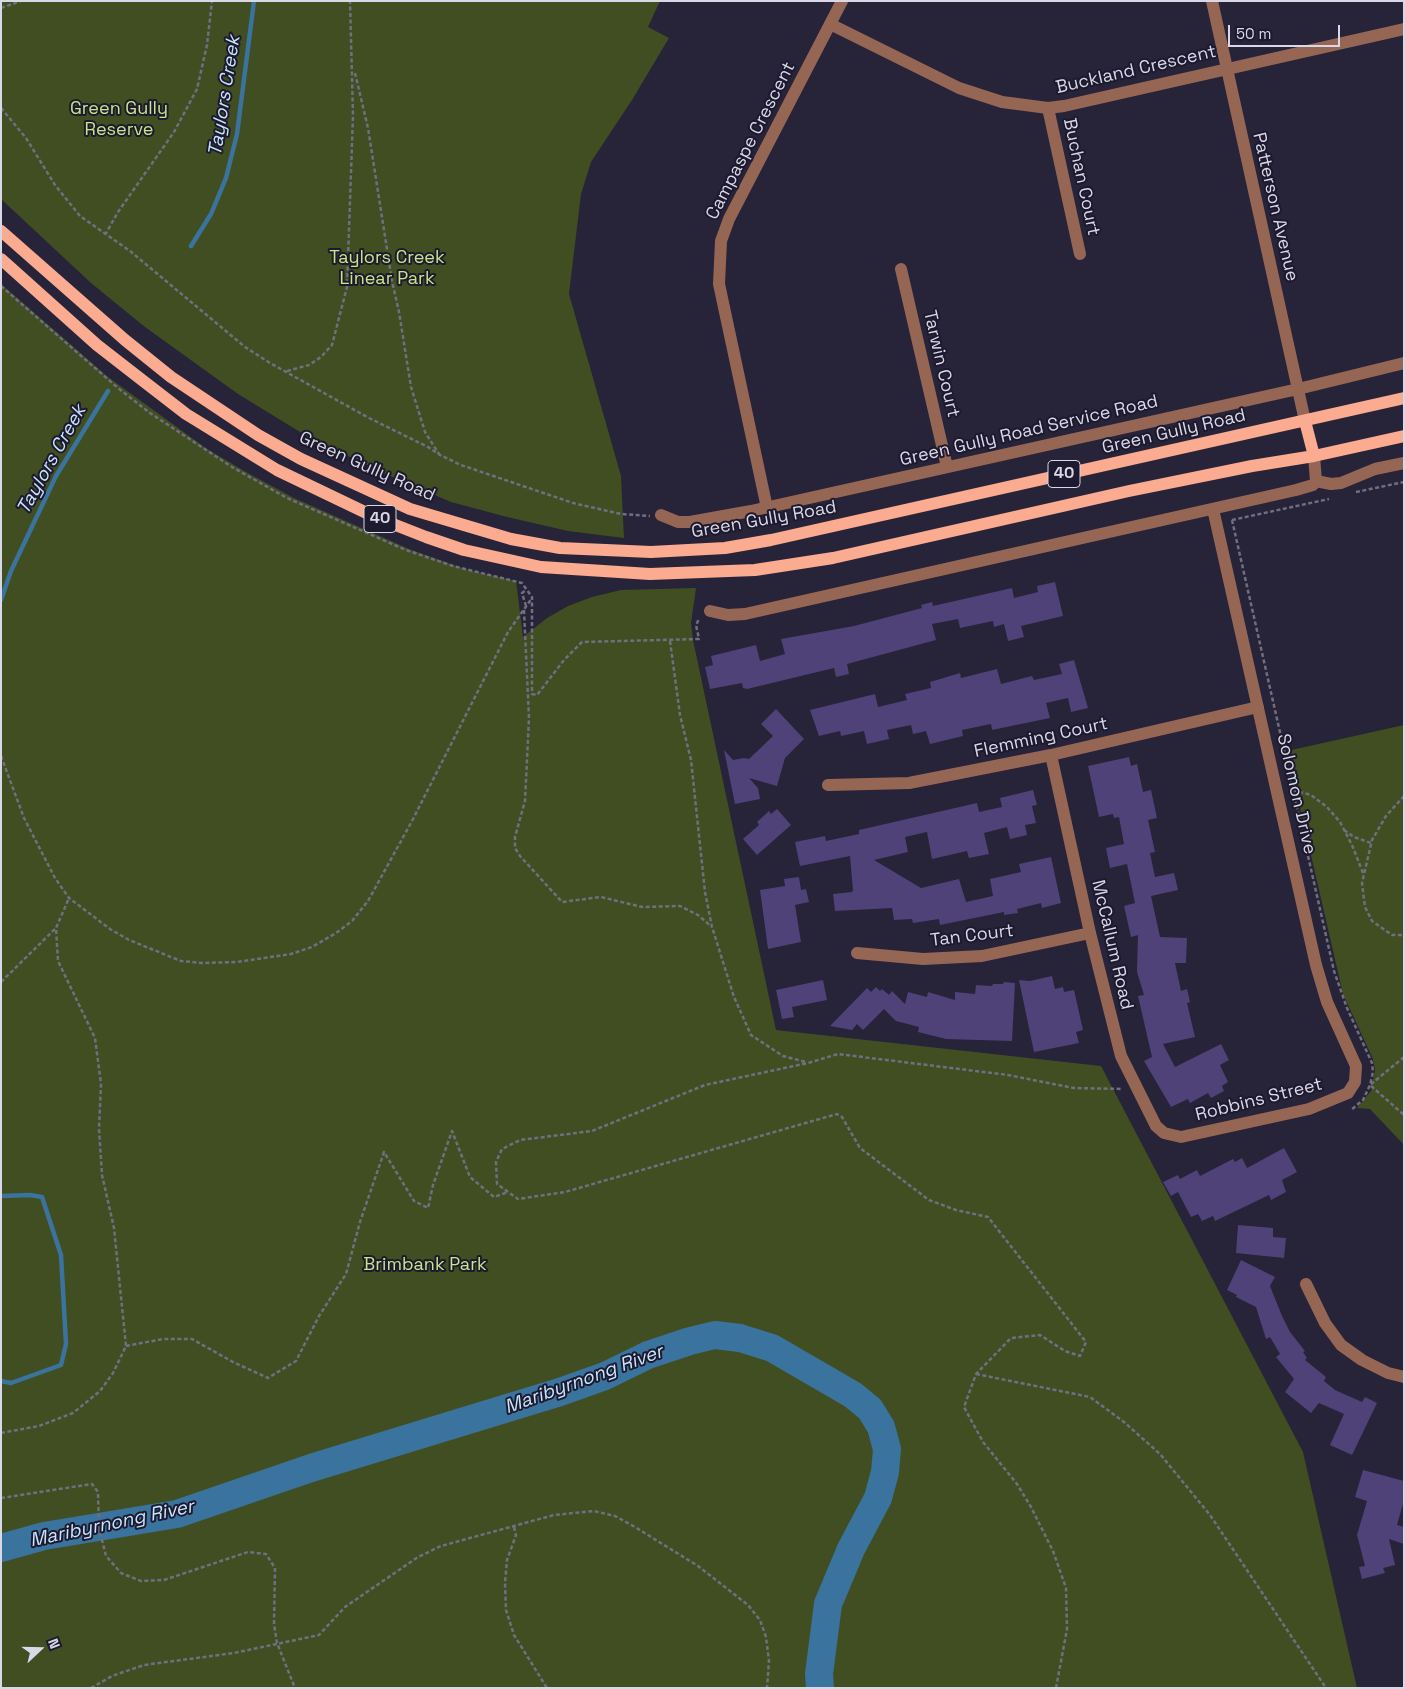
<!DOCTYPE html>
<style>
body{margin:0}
#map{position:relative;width:1405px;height:1689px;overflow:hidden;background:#272338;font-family:"Space Grotesk",sans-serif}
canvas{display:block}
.frame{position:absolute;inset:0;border:2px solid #d9d8e6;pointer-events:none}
.north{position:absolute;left:15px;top:1624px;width:50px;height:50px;-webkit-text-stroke:4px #1d192e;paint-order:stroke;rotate:69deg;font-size:14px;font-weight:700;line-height:20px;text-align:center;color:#d9d8e6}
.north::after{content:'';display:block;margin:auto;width:18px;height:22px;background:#d9d8e6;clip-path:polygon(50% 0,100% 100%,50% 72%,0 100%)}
.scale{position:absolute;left:1228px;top:25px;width:112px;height:22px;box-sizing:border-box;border:2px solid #d9d8e6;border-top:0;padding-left:6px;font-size:15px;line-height:18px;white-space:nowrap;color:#d9d8e6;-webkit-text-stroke:4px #1d192e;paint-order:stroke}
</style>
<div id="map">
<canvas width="1405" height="1689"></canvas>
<div class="frame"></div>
<div class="north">N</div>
<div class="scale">50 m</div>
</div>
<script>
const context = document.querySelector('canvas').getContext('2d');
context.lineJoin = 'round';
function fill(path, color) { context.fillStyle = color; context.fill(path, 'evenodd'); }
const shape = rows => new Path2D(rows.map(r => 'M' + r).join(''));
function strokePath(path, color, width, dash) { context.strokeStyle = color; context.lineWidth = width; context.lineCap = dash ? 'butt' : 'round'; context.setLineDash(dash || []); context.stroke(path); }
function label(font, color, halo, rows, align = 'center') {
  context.font = font + ' "Space Grotesk",sans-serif'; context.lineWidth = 4; context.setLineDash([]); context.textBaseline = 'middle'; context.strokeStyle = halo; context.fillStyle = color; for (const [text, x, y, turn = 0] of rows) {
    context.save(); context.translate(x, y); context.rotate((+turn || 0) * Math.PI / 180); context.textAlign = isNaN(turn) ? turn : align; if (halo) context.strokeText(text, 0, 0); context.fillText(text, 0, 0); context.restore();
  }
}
fill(shape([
 [1,1,660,1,648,27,669,38,632,100,591,162,581,194,569,294,621,476,624,538,568,531,507,517,451,502,381,472,305,435,238,394,145,327,91,283,1,199],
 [1,284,108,377,207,449,246,472,294,498,409,549,465,569,516,581,523,637,547,618,568,606,592,597,621,590,696,588,691,623,693,640,776,1030,1101,1066,1303,1452,1357,1688,1,1688],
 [1404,725,1404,1145,1370,1109,1357,1108,1371,1091,1375,1070,1373,1059,1343,994,1287,751]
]), '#414e22');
strokePath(shape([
 [191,246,211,214,226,178,237,134,254,1],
 [1,600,11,571,56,476,108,391],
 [1,1196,30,1195,42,1197,61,1255,66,1344,61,1365,11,1383,1,1381]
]), '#3a739e', 4.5);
strokePath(shape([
 [1,1548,44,1536,177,1514,311,1468,560,1392,605,1376,648,1355,690,1341,715,1335,740,1338,772,1348,853,1395,870,1409,881,1427,887,1449,885,1472,878,1498,851,1549,828,1604,819,1674,820,1688]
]), '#3a739e', 28);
fill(shape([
 [1055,582,1063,616,1021,626,1024,637,1008,641,1004,624,994,627,993,621,960,628,958,619,932,624,936,640,847,664,849,674,836,677,834,668,747,689,743,688,742,683,710,689,705,667,713,665,711,656,756,645,760,661,785,654,781,639,854,626,922,608,921,605,932,602,933,606,1012,588,1014,598,1038,592,1037,586],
 [1074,660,1088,708,1071,712,1068,698,1046,703,1050,718,992,730,991,724,962,730,963,736,930,744,926,731,913,734,911,725,887,730,889,739,867,744,864,731,841,736,840,731,819,736,810,710,875,694,878,707,907,700,905,694,931,688,930,682,960,673,961,678,997,669,1001,684,1032,676,1034,680,1062,674,1059,664],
 [776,709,804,739,785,758,777,786,749,778,758,788,760,799,735,804,724,750,733,760,744,758,749,759,773,736,761,724],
 [1129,757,1131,766,1137,764,1143,792,1151,790,1157,818,1148,820,1155,852,1150,853,1155,877,1174,873,1178,890,1151,896,1160,937,1187,938,1186,963,1175,963,1181,991,1187,989,1190,1002,1187,1003,1195,1037,1163,1044,1175,1067,1221,1044,1229,1060,1220,1065,1228,1082,1222,1086,1224,1091,1211,1098,1208,1093,1190,1103,1188,1099,1171,1107,1144,1061,1152,1057,1138,996,1144,995,1137,972,1138,935,1131,937,1124,906,1135,903,1127,864,1110,868,1106,848,1124,844,1119,817,1114,818,1113,814,1099,817,1088,766],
 [1033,790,1037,805,1032,806,1036,823,1025,825,1027,835,1010,839,1007,827,984,833,989,854,969,858,967,851,932,859,927,832,905,837,908,852,874,860,921,888,959,879,966,902,993,896,990,879,1021,872,1019,864,1051,857,1061,903,1042,908,1041,903,1017,909,1018,913,1004,915,1004,912,940,925,939,919,913,923,912,919,894,920,892,908,835,911,833,894,852,892,853,890,850,856,800,866,795,842,825,836,826,841,859,834,859,830,977,803,979,812,1002,807,1000,798],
 [777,809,791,825,757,855,743,839,759,825,757,822,769,811,771,814],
 [799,877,801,890,806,889,809,902,795,905,801,942,768,949,760,890,785,886,784,879],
 [1052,976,1055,989,1063,987,1064,992,1074,990,1083,1030,1076,1032,1079,1043,1034,1052,1019,980,1030,981],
 [823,980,827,1000,792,1007,794,1017,782,1019,776,990],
 [1004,982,1015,983,1012,1041,946,1039,918,1032,919,1027,896,1021,884,1009,863,1030,857,1024,852,1030,830,1026,867,988,871,992,876,987,880,991,882,989,889,995,892,991,905,1004,908,992,927,997,928,992,955,1000,955,992,975,994,976,985,992,986,993,984,1003,984],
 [1284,1148,1297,1172,1282,1180,1286,1192,1271,1200,1269,1195,1215,1221,1213,1216,1202,1221,1198,1214,1191,1217,1178,1192,1171,1196,1163,1182,1178,1175,1180,1179,1197,1170,1200,1176,1233,1159,1235,1162,1242,1158,1247,1168],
 [1238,1225,1273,1228,1273,1237,1286,1238,1284,1258,1236,1253],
 [1241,1260,1275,1277,1270,1286,1282,1316,1290,1332,1305,1351,1303,1352,1307,1358,1305,1360,1326,1377,1324,1381,1335,1390,1362,1402,1365,1397,1377,1403,1352,1455,1330,1445,1344,1414,1319,1403,1311,1413,1285,1392,1294,1379,1276,1357,1280,1354,1270,1337,1266,1339,1256,1307,1236,1297,1237,1295,1227,1290],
 [1363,1470,1404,1481,1404,1500,1397,1525,1404,1527,1404,1544,1389,1539,1395,1565,1383,1568,1385,1573,1362,1579,1359,1567,1365,1566,1357,1535,1367,1501,1355,1497]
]), '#4e4279');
strokePath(shape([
 [1,8,21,1],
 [355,73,368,128,392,281,399,312,411,387,425,432,439,454],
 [1,108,26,138,55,185,80,216,130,251,245,347,270,363,369,418,428,447,440,455,461,465,573,503,621,514,650,516],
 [105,235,118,212,174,132,197,89,207,45,212,1],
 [1,286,118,388,150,413,232,467,287,498,406,550,453,566,522,583,532,597,532,694,537,695,564,660,582,642,699,639,696,625,699,619],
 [287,371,309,365,321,357,332,345,347,287,353,115,350,1],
 [1356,492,1404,482],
 [1232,520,1334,971,1347,1008,1372,1063,1373,1072,1370,1085,1363,1100,1351,1110],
 [1232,520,1329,499],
 [526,606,522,593,526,590],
 [524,610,529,718,525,801,515,837,515,848,520,856,562,902,601,897,642,907,680,906,698,915,712,927],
 [670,641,680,715,691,760,705,892,712,927,734,997,751,1035,783,1056,806,1062],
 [1,756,24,818,55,878,69,898,110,929,129,940,181,961,202,963,237,962,291,954,312,947,336,933,352,921,368,901,412,821,508,632,532,598],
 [1293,790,1311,795,1327,807,1340,822,1352,845,1363,873],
 [1404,796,1386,816,1372,840,1362,883,1365,907,1372,921,1392,935,1404,935],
 [1344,830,1354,837,1371,843],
 [1,982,56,928],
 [1404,1057,1370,1085,1404,1115],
 [126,1346,163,1339,192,1339,233,1362,268,1378,296,1361,319,1316,346,1274,360,1222,384,1152,414,1201,428,1208,433,1185,452,1131,470,1177,494,1197,508,1192],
 [976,1374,1090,1397,1124,1422,1160,1454,1210,1515,1326,1688],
 [1,1433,39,1426,73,1413,100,1391,113,1373,126,1346,114,1228,102,1175,99,1129,101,1084,95,1038,58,961,56,928,69,898],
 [1,1498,92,1484,98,1492,99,1528,106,1556,121,1573,141,1581,164,1580,248,1552,266,1554,275,1568,274,1624,277,1643,295,1688],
 [514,1527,516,1535,507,1560,505,1583,506,1610,514,1635,547,1688],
 [91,1688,112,1676,144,1665,234,1653,319,1635,345,1607,418,1557,441,1546,554,1515,594,1511,615,1516,635,1527,698,1566,748,1605,760,1620,766,1637,769,1661,767,1688],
 [1056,1688,1067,1629,1066,1588,1053,1551,1031,1507,1017,1484,983,1442,964,1407,976,1374,1011,1338,1040,1335,1065,1351,1080,1356,1086,1342,988,1217,956,1210,929,1200,860,1148,842,1117,837,1114,565,1192,518,1199,497,1184,496,1162,502,1149,520,1140,592,1131,705,1085,808,1063,838,1054,1008,1075,1074,1088,1123,1089]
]), '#716e80', 2.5, [4, 2.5]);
strokePath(shape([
 [1212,1,1305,421],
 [830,24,959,88,1002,102,1048,108,1064,106,1404,29],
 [1048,108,1080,254],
 [901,269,947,467],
 [1316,481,1331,484,1341,483,1375,469,1404,463],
 [767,508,719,284,721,241,729,219,842,1],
 [661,515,678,522,690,522,751,511,1298,389,1404,363],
 [710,611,728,615,745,614,1296,490,1313,485,1316,481,1314,456],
 [1051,755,1090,933,1121,1056,1156,1126,1164,1133,1181,1137,1309,1109,1348,1093,1355,1082,1356,1066,1327,1002,1316,965,1213,509],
 [828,785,909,783,1051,755,1258,707],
 [857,953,923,959,982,956,1090,933],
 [1306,1284,1325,1323,1341,1345,1362,1360,1388,1373,1404,1377]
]), '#966655', 12);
strokePath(shape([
 [1,231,125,340,171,377,258,435,301,459,410,509,511,539,560,548,651,552,725,548,771,540,1404,398],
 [1,259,97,345,142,380,186,414,277,470,375,517,426,537,464,550,541,567,650,574,755,570,833,558,1129,491,1252,466,1314,456,1404,436],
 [1305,421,1314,456]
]), '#fbab8f', 12);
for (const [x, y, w] of [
 [1064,474,32],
 [380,519,32]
]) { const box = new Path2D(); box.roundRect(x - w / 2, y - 13.5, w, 27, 4); context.fillStyle = '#1d192e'; context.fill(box); strokePath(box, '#d9d8e6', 1); }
label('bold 16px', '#d9d8e6', null, [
 ["40",1064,474],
 ["40",380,519]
]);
label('18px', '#d9d8e6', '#1d192e', [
 ["Buckland Crescent",1136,70,-13],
 ["Campaspe Crescent",751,141,-63],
 ["Buchan Court",1081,177,78],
 ["Patterson Avenue",1275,207,77],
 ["Tarwin Court",941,364,77],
 ["Green Gully Road Service Road",1029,431,-13],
 ["Green Gully Road",1174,432,-13],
 ["Green Gully Road",367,467,24],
 ["Green Gully Road",764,520,-10],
 ["Flemming Court",1041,738,-12],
 ["Solomon Drive",1296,794,77],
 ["Tan Court",972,936,-7],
 ["McCallum Road",1112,945,77],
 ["Robbins Street",1259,1100,-14]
]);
label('18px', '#c9e489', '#1d192e', [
 ["Green Gully",119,109],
 ["Reserve",119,130],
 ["Taylors Creek",387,258],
 ["Linear Park",387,279],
 ["Brimbank Park",425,1265]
]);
label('italic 19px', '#c6e5fe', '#1d192e', [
 ["Taylors Creek",225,96,-81],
 ["Taylors Creek",52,460,-61],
 ["Maribyrnong River",584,1380,-20],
 ["Maribyrnong River",112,1524,-12]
]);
</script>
